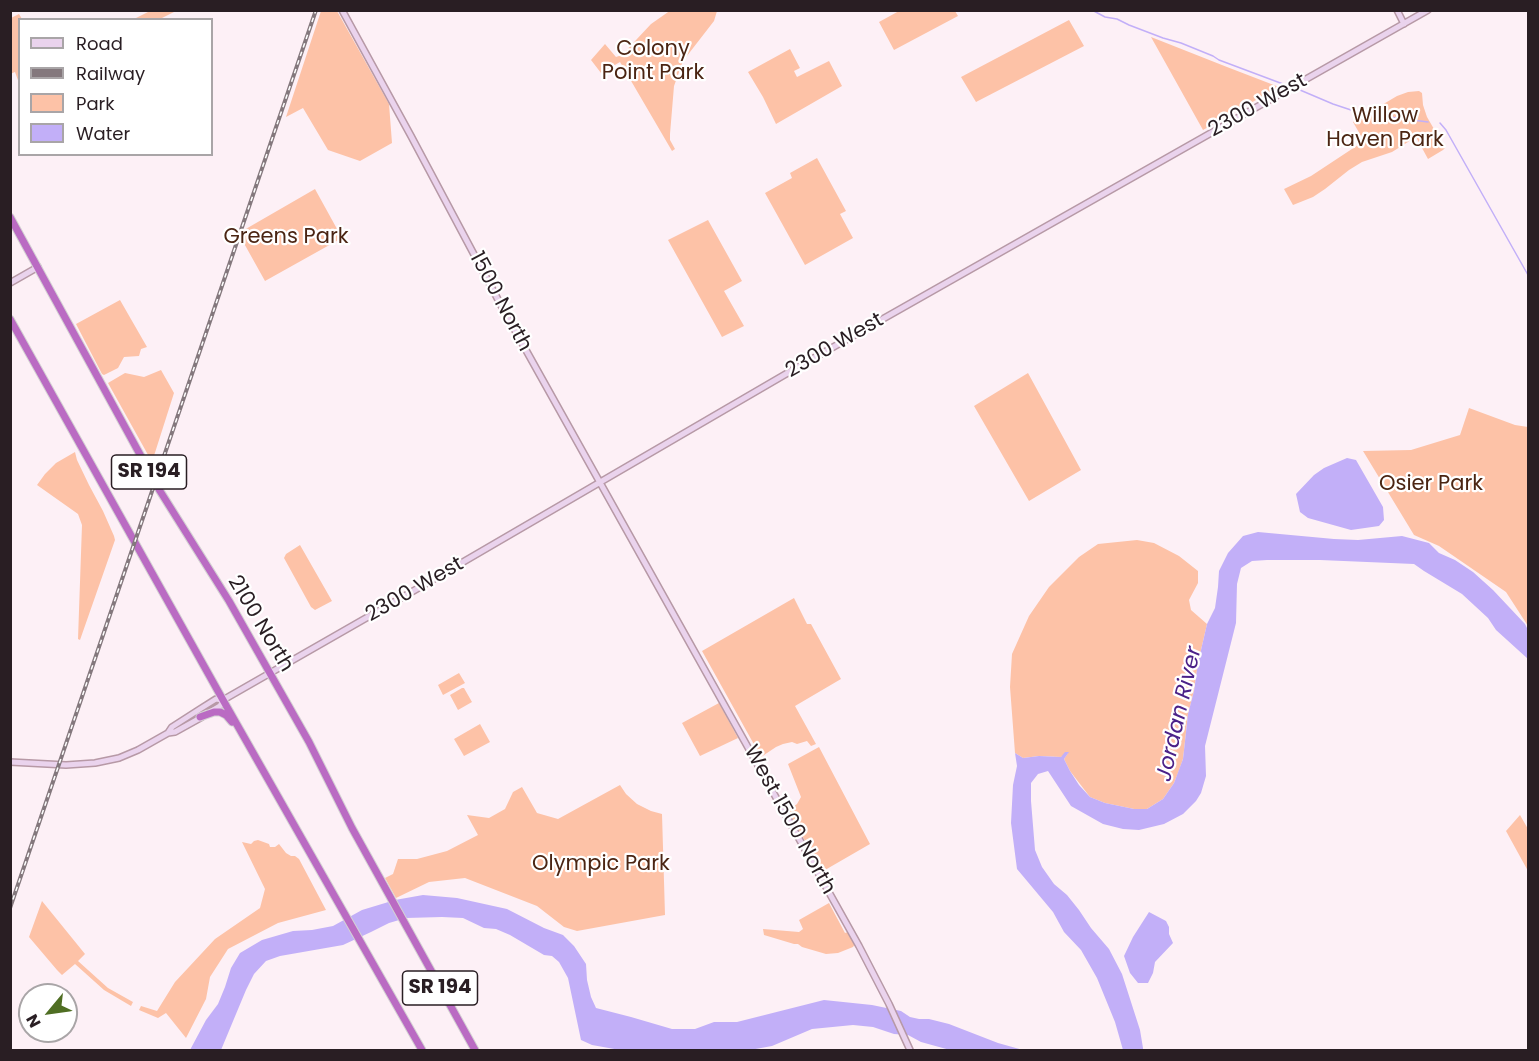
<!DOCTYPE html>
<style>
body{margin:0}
#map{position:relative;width:1539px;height:1061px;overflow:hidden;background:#fdf0f6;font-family:Poppins,sans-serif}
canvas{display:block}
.frame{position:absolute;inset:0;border:12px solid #291e23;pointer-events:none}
.legend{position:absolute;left:18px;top:18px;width:195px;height:138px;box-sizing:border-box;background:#fff;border:2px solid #a9a5a7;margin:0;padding:8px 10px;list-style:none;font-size:18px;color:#291e23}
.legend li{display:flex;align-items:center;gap:12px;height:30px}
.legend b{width:30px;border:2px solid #a9a5a7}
.north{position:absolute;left:18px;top:983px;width:60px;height:60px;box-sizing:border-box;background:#fff;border:2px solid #a9a5a7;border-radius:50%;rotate:241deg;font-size:16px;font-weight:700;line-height:24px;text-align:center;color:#291e23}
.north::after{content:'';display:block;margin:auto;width:21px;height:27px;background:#4f6e23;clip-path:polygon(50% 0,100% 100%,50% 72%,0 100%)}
</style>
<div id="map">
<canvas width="1539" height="1061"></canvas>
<div class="frame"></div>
<ul class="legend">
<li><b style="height:8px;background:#ead3ed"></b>Road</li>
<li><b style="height:8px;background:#84787d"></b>Railway</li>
<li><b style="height:16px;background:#fdc2a7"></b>Park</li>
<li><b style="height:16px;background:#c2aff8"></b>Water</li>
</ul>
<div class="north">N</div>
</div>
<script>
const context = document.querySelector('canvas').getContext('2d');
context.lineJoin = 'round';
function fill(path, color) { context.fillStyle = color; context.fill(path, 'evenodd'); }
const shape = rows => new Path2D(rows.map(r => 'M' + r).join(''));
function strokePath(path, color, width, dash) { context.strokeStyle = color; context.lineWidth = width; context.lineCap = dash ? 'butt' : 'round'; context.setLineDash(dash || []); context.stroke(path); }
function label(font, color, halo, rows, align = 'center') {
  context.font = font + ' Poppins,sans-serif'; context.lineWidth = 4.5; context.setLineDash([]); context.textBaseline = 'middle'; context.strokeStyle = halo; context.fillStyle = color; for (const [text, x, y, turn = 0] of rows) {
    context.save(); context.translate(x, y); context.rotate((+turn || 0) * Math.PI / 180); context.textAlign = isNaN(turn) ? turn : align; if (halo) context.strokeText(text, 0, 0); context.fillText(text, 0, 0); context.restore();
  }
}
fill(shape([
 [671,10,717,11,714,21,683,61,674,86,670,134,670,140,675,149,672,151,620,62,601,73,591,60,605,44,616,57,622,55,651,24],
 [150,11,150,10,176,11,160,19,134,19],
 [321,11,337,11,389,104,392,143,360,161,328,150,303,108,286,117],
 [899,11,955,11,958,16,894,50,879,22],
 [19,14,22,19,20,20,19,83,15,72,10,74,11,18],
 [1069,20,1084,46,976,102,961,77],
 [1151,37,1227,67,1279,87,1203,130],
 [790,49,800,68,794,71,797,77,829,61,842,86,776,124,763,97,748,72],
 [1419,91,1422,93,1423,105,1427,117,1445,148,1443,150,1428,159,1416,137,1392,152,1362,162,1349,170,1325,189,1313,197,1293,205,1284,189,1311,176,1358,145,1361,141,1361,136,1353,122,1397,96,1408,92],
 [817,158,846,211,840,214,853,238,805,265,765,193,792,178,790,173],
 [315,189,342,238,265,281,241,238,244,230],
 [708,220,742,281,724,291,744,326,722,337,668,240],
 [120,300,147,347,141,349,139,356,124,357,118,368,104,375,102,374,76,324],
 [161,370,174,393,152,462,108,383,125,373,144,377],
 [1028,373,1081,470,1029,501,974,406],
 [1469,408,1515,425,1528,427,1528,626,1506,592,1439,546,1414,535,1363,451,1411,450,1460,435],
 [75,452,77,460,89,485,103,511,114,536,115,540,80,640,78,639,82,525,78,514,37,485,45,474,56,463],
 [1137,540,1154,543,1179,556,1198,571,1198,583,1189,600,1191,610,1207,624,1198,663,1194,691,1188,714,1183,759,1178,773,1174,783,1163,799,1147,809,1134,809,1105,803,1090,797,1070,771,1064,759,1068,753,1061,757,1039,756,1023,758,1015,753,1010,687,1012,654,1029,616,1049,587,1079,557,1098,544],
 [300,545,332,601,315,610,311,607,284,558,286,554],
 [794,598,807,624,811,624,841,679,795,706,816,744,811,746,807,741,797,744,792,742,783,744,776,747,761,757,702,651],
 [459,673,465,683,443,695,438,685],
 [462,688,464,688,472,702,458,710,450,695],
 [719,703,738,738,700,756,682,723],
 [480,724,490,742,464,756,454,739],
 [819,747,870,844,825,870,820,867,788,811,797,804,801,797,788,764],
 [620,785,626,794,637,804,651,811,662,814,665,915,577,931,564,927,537,906,465,878,429,882,396,898,385,878,393,874,398,859,417,859,447,851,478,835,467,815,489,818,505,809,513,792,522,787,537,813,558,819],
 [1520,815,1528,829,1528,871,1506,831],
 [258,840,269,844,270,847,275,847,279,844,286,853,291,856,295,856,299,859,326,910,278,923,228,949,210,977,206,999,186,1038,166,1013,158,1018,139,1010,141,1006,157,1011,175,982,215,939,260,908,265,889,242,842,251,844,254,841],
 [42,901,85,954,78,961,108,988,133,1002,131,1006,104,990,75,964,62,975,57,970,29,937],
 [829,903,845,933,848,932,855,944,853,947,838,953,826,954,802,947,798,944,794,944,764,935,763,929,799,932,803,929,799,920]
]), '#fdc2a7');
fill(shape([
 [1347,458,1356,460,1383,507,1384,520,1379,526,1351,530,1308,518,1300,512,1296,494,1314,475,1324,468],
 [1258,532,1334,539,1358,540,1402,536,1429,543,1439,553,1455,560,1473,572,1493,590,1525,624,1528,630,1528,659,1496,630,1488,618,1462,594,1424,571,1414,564,1320,560,1267,560,1252,561,1241,568,1237,584,1236,623,1205,746,1206,776,1201,793,1196,801,1183,814,1164,824,1139,830,1123,829,1103,824,1071,806,1048,771,1038,774,1031,783,1031,801,1035,850,1042,867,1054,884,1067,895,1079,910,1091,928,1109,949,1122,974,1140,1030,1143,1048,1143,1050,1123,1050,1115,1022,1097,978,1081,950,1064,932,1053,912,1017,869,1011,823,1013,785,1017,766,1015,753,1023,758,1039,756,1061,757,1065,752,1069,752,1064,759,1070,771,1079,785,1090,797,1105,803,1134,809,1147,809,1163,799,1174,783,1183,759,1188,714,1194,691,1198,663,1207,624,1215,608,1218,587,1219,571,1228,553,1243,536],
 [423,895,457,898,507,909,544,928,563,935,574,946,586,964,587,980,591,997,596,1008,631,1017,672,1029,695,1029,714,1022,737,1022,824,1000,872,1005,901,1011,910,1017,919,1019,929,1019,949,1024,998,1043,1023,1050,950,1050,921,1042,908,1035,894,1034,873,1027,853,1025,812,1029,772,1046,750,1050,620,1050,592,1045,581,1040,568,978,559,962,552,956,544,955,510,935,496,929,484,928,463,918,442,917,406,918,389,923,371,932,343,945,280,956,266,961,254,974,246,990,221,1050,190,1050,206,1020,218,1004,225,987,231,968,240,953,262,940,293,931,312,930,333,926,362,910,395,900],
 [1149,912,1166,921,1169,927,1169,934,1173,943,1155,962,1153,973,1148,983,1138,983,1130,973,1124,956,1133,937]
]), '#c2aff8');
strokePath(shape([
 [1092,10,1105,17,1117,19,1129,25,1163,38,1181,43,1213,56,1219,60,1283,84],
 [1300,90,1333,104,1354,111],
 [1367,114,1428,122],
 [1440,123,1446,130,1528,275]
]), '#c2aff8', 1.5);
const secondary = shape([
 [342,10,411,136,503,309,859,946,889,1004,910,1050],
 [1397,10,1404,24],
 [10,283,38,267],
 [210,712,220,706,223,700,415,590,791,371,1428,10],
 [168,733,172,727,200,709,216,699,223,700],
 [10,762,66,765,95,763,119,758,138,750,168,733,175,732,202,717]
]);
const highway = shape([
 [10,217,160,491,229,601,309,742,352,828,475,1050],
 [10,319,223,700,422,1050],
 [200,717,214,712,220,712,226,715,232,722]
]);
strokePath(secondary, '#b799a6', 8);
strokePath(highway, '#d4d2d3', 9);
strokePath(secondary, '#ead3ed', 5);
strokePath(highway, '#ba6bc3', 7);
const rail = shape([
 [10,908,316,10]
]);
strokePath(rail, '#84787d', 4);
strokePath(rail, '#fff', 1.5, [4.5]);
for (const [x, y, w] of [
 [149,472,75],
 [440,988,75]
]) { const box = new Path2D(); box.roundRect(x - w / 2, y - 17, w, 34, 4.5); context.fillStyle = '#fff'; context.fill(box); strokePath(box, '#291e23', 1.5); }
label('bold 20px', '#291e23', null, [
 ["SR 194",149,472],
 ["SR 194",440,988]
]);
label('21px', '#4b2513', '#fff', [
 ["Colony",653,50],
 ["Point Park",653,74],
 ["Willow",1385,117],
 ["Haven Park",1385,141],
 ["Greens Park",286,238],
 ["Osier Park",1431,485],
 ["Olympic Park",601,865]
]);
label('21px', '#291e23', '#fff', [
 ["2300 West",1258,106,-29],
 ["1500 North",500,302,62],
 ["2300 West",835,346,-30],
 ["2300 West",415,590,-30],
 ["2100 North",260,624,59],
 ["West 1500 North",789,820,61]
]);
label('italic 22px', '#4b2188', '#fff', [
 ["Jordan River",1180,714,-77]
]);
</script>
